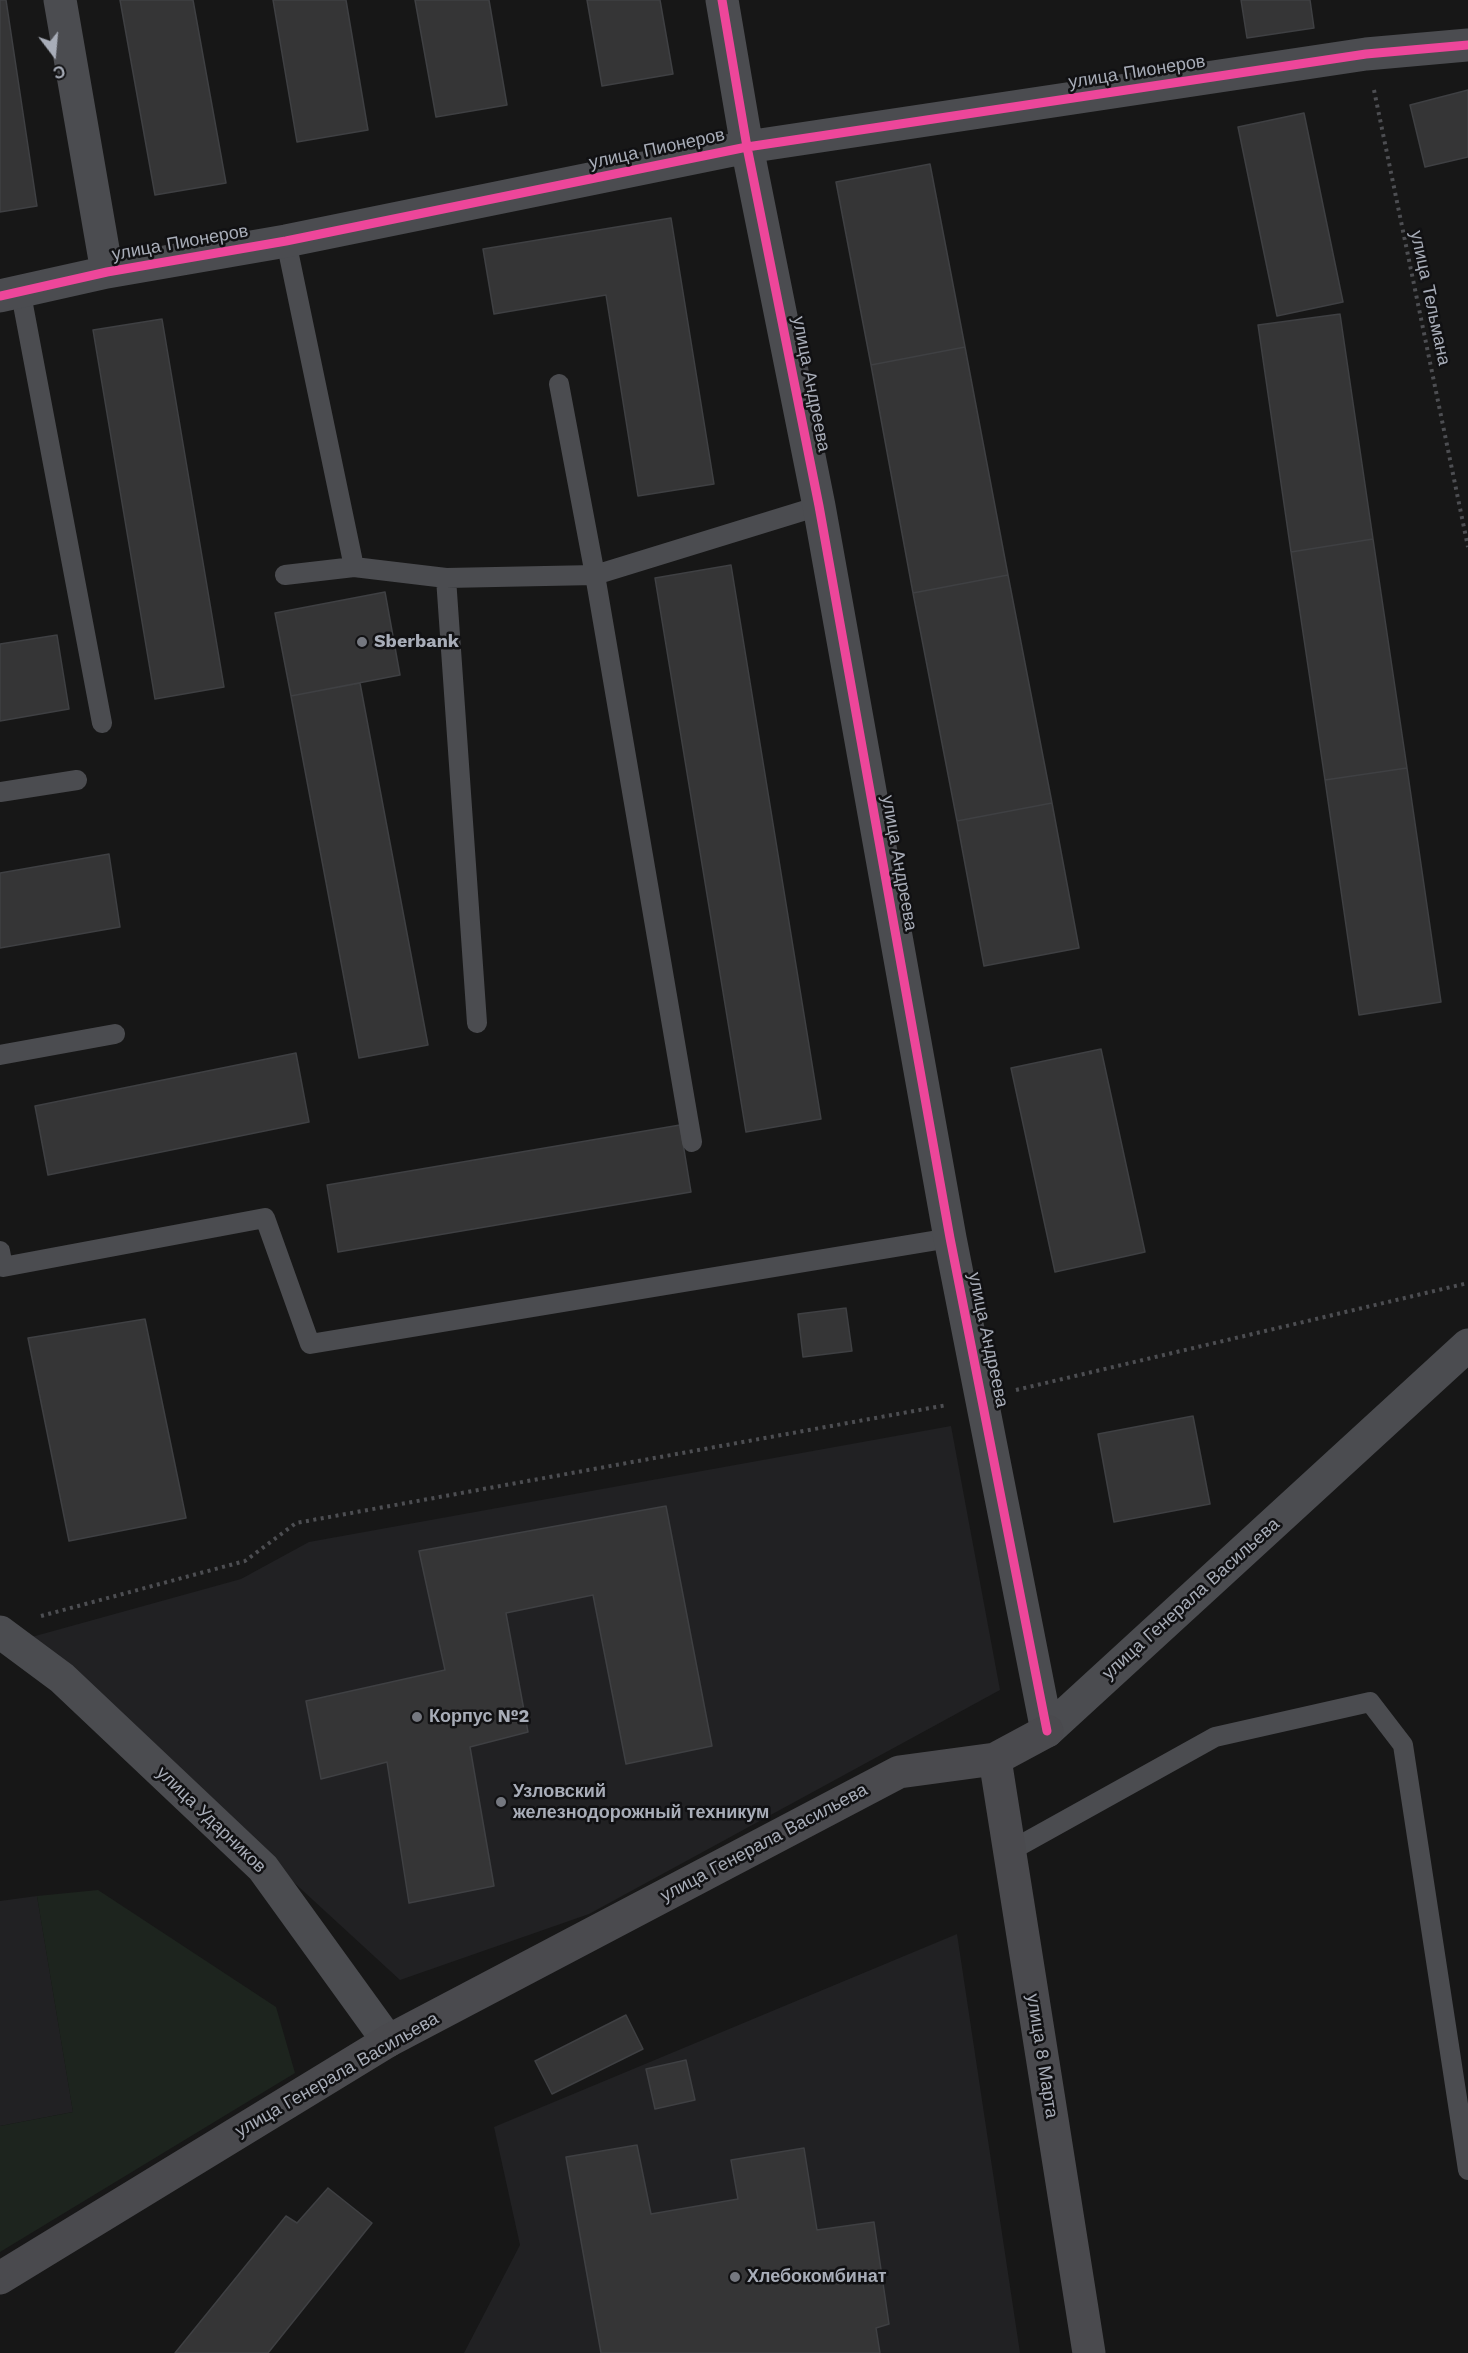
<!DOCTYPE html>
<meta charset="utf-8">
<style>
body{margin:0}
#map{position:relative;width:1468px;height:2353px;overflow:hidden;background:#171717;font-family:"Work Sans",sans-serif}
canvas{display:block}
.north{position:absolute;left:24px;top:24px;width:60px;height:60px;-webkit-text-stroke:4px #111113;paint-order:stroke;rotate:164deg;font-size:16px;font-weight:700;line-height:24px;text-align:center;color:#a8adb8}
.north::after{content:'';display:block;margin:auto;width:21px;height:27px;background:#a8adb8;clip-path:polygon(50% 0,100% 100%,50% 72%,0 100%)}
</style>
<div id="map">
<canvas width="1468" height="2353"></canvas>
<div class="north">С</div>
</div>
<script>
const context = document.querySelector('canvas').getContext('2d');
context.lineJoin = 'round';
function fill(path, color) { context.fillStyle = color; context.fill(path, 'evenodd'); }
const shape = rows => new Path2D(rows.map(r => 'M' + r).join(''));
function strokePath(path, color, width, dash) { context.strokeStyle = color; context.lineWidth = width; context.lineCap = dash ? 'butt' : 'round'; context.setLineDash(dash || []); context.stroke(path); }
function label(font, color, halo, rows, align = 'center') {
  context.font = font + ' "Work Sans",sans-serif'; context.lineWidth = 5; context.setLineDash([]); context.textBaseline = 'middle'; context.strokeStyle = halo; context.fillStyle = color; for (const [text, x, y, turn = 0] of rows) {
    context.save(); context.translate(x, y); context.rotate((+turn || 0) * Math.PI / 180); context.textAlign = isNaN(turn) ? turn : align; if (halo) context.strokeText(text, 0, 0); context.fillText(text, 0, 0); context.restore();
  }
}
fill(shape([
 [951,1426,1000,1690,589,1914,400,1980,28,1638,241,1579,309,1542],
 [37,1896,73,2112,0,2126,0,1901],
 [957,1934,1020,2353,464,2353,520,2245,494,2127]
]), '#212123');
fill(shape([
 [98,1890,276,2007,295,2073,0,2252,0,2126,73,2112,37,1896]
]), '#1d241e');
const building = shape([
 [0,0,6,0,37,206,0,212,0,0],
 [120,0,193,0,226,183,155,195,120,0],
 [273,0,346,0,368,130,297,142,273,0],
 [415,0,489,0,507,105,436,117,415,0],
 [587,0,660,0,673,74,602,86,587,0],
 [1241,0,1310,0,1314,28,1247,38,1241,0],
 [1468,90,1468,157,1425,167,1410,105,1468,90],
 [1304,113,1343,302,1277,316,1238,127,1304,113],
 [930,164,965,347,871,365,836,182,930,164],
 [671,218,714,484,638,496,606,295,494,314,483,249,671,218],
 [1340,314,1373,539,1291,552,1258,325,1340,314],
 [162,319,224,687,155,699,93,330,162,319],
 [965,347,1008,575,913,593,871,365,965,347],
 [1373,539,1407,768,1325,780,1291,552,1373,539],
 [731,565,821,1119,746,1132,655,578,731,565],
 [1008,575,1052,803,957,821,913,593,1008,575],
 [385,592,400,675,291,696,275,613,385,592],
 [57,635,69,709,0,721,0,644,57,635],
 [360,683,428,1045,359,1058,291,696,360,683],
 [1407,768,1441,1002,1359,1015,1325,780,1407,768],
 [1052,803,1079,948,984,966,957,821,1052,803],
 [109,854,120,927,0,948,0,873,109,854],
 [1101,1049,1145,1252,1055,1272,1011,1068,1101,1049],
 [296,1053,309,1122,48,1175,35,1106,296,1053],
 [680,1125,691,1192,338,1252,327,1185,680,1125],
 [846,1308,852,1351,803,1357,798,1314,846,1308],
 [145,1319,186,1518,69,1541,28,1338,145,1319],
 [1193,1416,1210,1504,1114,1522,1098,1434,1193,1416],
 [666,1506,712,1746,626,1764,593,1595,506,1613,528,1732,470,1747,494,1886,409,1903,387,1762,321,1779,306,1701,445,1670,419,1551,666,1506],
 [626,2015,643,2049,552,2094,535,2061,626,2015],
 [686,2060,695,2100,655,2109,646,2069,686,2060],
 [637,2145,651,2214,738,2199,731,2160,804,2148,817,2230,874,2222,889,2324,876,2328,880,2353,601,2353,566,2157,637,2145],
 [328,2188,372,2223,268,2353,175,2353,286,2216,297,2223,328,2188]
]);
fill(building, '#353536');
strokePath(building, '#3f4043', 1.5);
strokePath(shape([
 [1374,90,1468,547],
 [1016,1390,1468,1283],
 [41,1616,245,1561,296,1523,947,1405]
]), '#4d4e52', 4, [3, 4.5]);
strokePath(shape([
 [286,241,354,567],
 [21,294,102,723],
 [559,384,595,575,692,1142],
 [285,575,354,567,446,578,595,575,819,506],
 [446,578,477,1023],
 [0,792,77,780],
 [0,1055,115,1034],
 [0,1251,3,1267,265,1218,310,1344,950,1238],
 [1010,1851,1215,1737,1370,1702,1403,1745,1468,2170]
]), '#4b4c50', 20);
strokePath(shape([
 [60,0,107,272],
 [722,0,747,147,819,506,950,1238,1047,1731],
 [0,296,107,272,286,241,747,147,1366,54,1468,45],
 [0,1632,62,1678,263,1868,388,2041],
 [1047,1731,1468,1345]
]), '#4b4c50', 33);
strokePath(shape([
 [995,1759,1089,2353],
 [0,2278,388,2041,899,1772,995,1759,1047,1731]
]), '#4a4a4e', 33);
strokePath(shape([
 [722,0,747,147,819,506,950,1238,1047,1731],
 [0,296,107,272,286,241,747,147,1366,54,1468,45]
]), '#ed469a', 9);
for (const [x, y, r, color] of [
 [362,642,6,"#757880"],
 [417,1717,6,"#757880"],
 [501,1802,6,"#757880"],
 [735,2277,6,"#757880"]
]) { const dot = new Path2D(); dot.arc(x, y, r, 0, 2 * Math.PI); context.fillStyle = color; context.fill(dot); strokePath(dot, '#111113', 2); }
label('18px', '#a8adb8', '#111113', [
 ["улица Пионеров",1137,72,-9],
 ["улица Пионеров",657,149,-12],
 ["улица Пионеров",180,243,-10],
 ["улица Тельмана",1430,298,78],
 ["улица Андреева",811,384,79],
 ["улица Андреева",899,863,80],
 ["улица Андреева",988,1340,78],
 ["улица Генерала Васильева",1191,1599,-42],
 ["улица Ударников",211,1820,44],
 ["улица Генерала Васильева",764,1843,-28],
 ["улица 8 Марта",1042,2056,81],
 ["улица Генерала Васильева",337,2075,-30]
]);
label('bold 18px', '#a8adb8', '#111113', [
 ["Sberbank",374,642],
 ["Корпус №2",429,1717],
 ["Узловский",513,1792],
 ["железнодорожный техникум",513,1813],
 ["Хлебокомбинат",747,2277]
], 'left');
</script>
